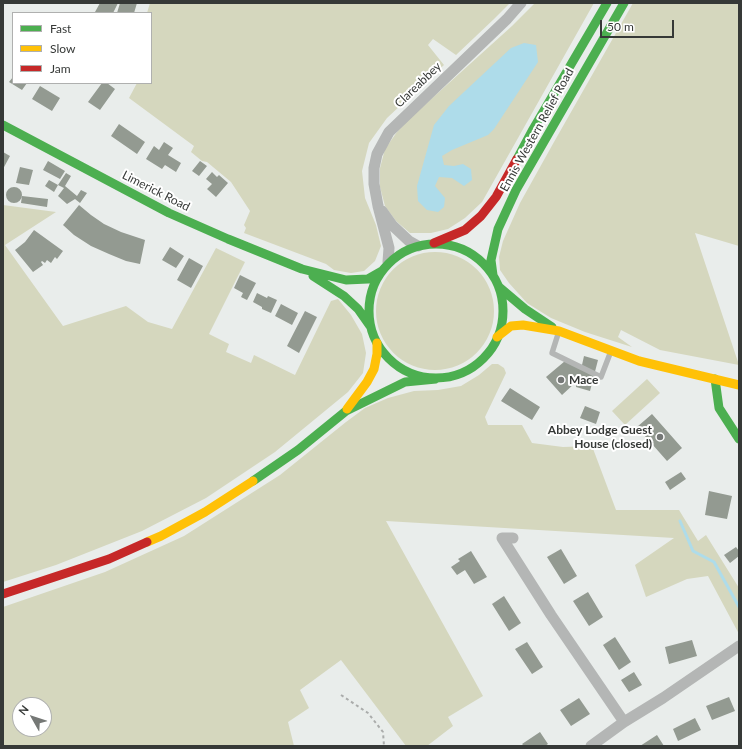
<!DOCTYPE html>
<style>
body{margin:0}
#map{position:relative;width:742px;height:749px;overflow:hidden;background:#e9edeb;font-family:Lato,sans-serif}
canvas{display:block}
.frame{position:absolute;inset:0;border:4px solid #363937;pointer-events:none}
.legend{position:absolute;left:12px;top:12px;width:140px;height:72px;box-sizing:border-box;background:#fff;border:1px solid #afb0af;margin:0;padding:5px 7px;list-style:none;font-size:12px;color:#363937}
.legend li{display:flex;align-items:center;gap:8px;height:20px}
.legend b{width:20px;border:1px solid #afb0af}
.north{position:absolute;left:12px;top:697px;width:40px;height:40px;box-sizing:border-box;background:#fff;border:1px solid #afb0af;border-radius:50%;rotate:309deg;font-size:11px;font-weight:700;line-height:16px;text-align:center;color:#363937}
.north::after{content:'';display:block;margin:auto;width:14px;height:18px;background:#757876;clip-path:polygon(50% 0,100% 100%,50% 72%,0 100%)}
.scale{position:absolute;left:600px;top:20px;width:74px;height:18px;box-sizing:border-box;border:2px solid #363937;border-top:0;padding-left:5px;font-size:12px;line-height:14px;white-space:nowrap;color:#363937;-webkit-text-stroke:3px #fff;paint-order:stroke}
</style>
<div id="map">
<canvas width="742" height="749"></canvas>
<div class="frame"></div>
<ul class="legend">
<li><b style="height:5px;background:#4caf50"></b>Fast</li>
<li><b style="height:5px;background:#ffc107"></b>Slow</li>
<li><b style="height:5px;background:#c62828"></b>Jam</li>
</ul>
<div class="north">N</div>
<div class="scale">50 m</div>
</div>
<script>
const context = document.querySelector('canvas').getContext('2d');
context.lineJoin = 'round';
function fill(path, color) { context.fillStyle = color; context.fill(path, 'evenodd'); }
const shape = rows => new Path2D(rows.map(r => 'M' + r).join(''));
function strokePath(path, color, width, dash) { context.strokeStyle = color; context.lineWidth = width; context.lineCap = dash ? 'butt' : 'round'; context.setLineDash(dash || []); context.stroke(path); }
function label(font, color, halo, rows, align = 'center') {
  context.font = font + ' Lato,sans-serif'; context.lineWidth = 4; context.setLineDash([]); context.textBaseline = 'middle'; context.strokeStyle = halo; context.fillStyle = color; for (const [text, x, y, turn = 0] of rows) {
    context.save(); context.translate(x, y); context.rotate((+turn || 0) * Math.PI / 180); context.textAlign = isNaN(turn) ? turn : align; if (halo) context.strokeText(text, 0, 0); context.fillText(text, 0, 0); context.restore();
  }
}
fill(shape([
 [150,3,510,3,494,19,456,55,433,39,428,45,444,65,387,118,369,143,362,171,365,198,376,225,381,246,375,261,364,271,351,273,334,270,326,264,244,233,246,228,244,225,250,211,231,182,207,162,202,161,191,152,194,146,129,98,137,83,151,83,151,13,147,13],
 [535,3,594,3,482,202,465,218,448,229,431,233,410,233,396,221,385,206,380,187,380,168,385,149,397,132,408,120,512,26],
 [633,3,739,3,739,246,695,233,739,365,660,350,621,330,618,337,632,347,585,332,551,318,527,303,509,283,500,270,499,257,503,241,520,203,554,142],
 [3,205,56,212,5,245,63,326,126,306,148,322,172,329,216,248,245,262,209,334,229,344,226,352,251,363,254,355,295,375,331,301,338,299,351,315,362,334,366,353,363,373,348,392,275,452,206,498,142,531,56,565,3,582],
 '376 311a59 59 0 1 1 118 0a59 59 0 1 1-118 0Z',
 [492,364,498,364,504,368,506,373,485,417,488,425,522,425,532,443,563,447,592,446,616,510,679,510,698,541,706,535,739,588,739,634,708,576,687,579,646,597,635,565,674,538,386,521,483,696,448,717,453,726,427,746,406,746,341,660,300,690,309,708,288,722,294,746,3,746,3,607,105,572,184,536,280,475,346,422,365,408,388,398,414,391,438,390,461,386,479,375],
 [20,705,44,705,44,729,20,729],
 [647,379,660,393,625,425,612,411]
]), '#d5d7be');
fill(shape([
 [524,43,536,45,538,62,494,129,488,135,452,150,442,156,444,165,454,166,463,164,471,169,472,180,464,186,452,178,439,177,435,186,445,198,444,207,438,212,427,210,418,201,417,186,434,125,449,106,511,48]
]), '#aedcea');
strokePath(shape([
 [680,521,693,551,714,562,739,607]
]), '#aedcea', 3);
fill(shape([
 [100,3,118,3,113,13,98,13,95,12],
 [120,3,137,3,134,13,117,13],
 [13,77,13,83,27,83,22,90,9,82],
 [102,83,107,83,115,89,100,110,88,102],
 [40,86,60,98,52,111,32,99],
 [119,124,145,142,137,154,111,136],
 [164,142,173,148,168,155,181,163,176,172,165,165,162,169,146,159,154,146,159,150],
 [3,152,10,156,3,169],
 [48,161,65,171,60,179,43,170],
 [200,161,207,166,199,176,192,171],
 [20,167,33,170,29,185,16,183],
 [212,172,217,177,219,175,228,183,216,197,207,189,212,184,206,179],
 [66,173,71,176,65,186,77,196,81,190,87,193,80,203,75,199,67,204,58,196,64,188,58,185],
 [49,180,58,185,54,192,45,186],
 '6 195a8 8 0 1 1 16 0a8 8 0 1 1-16 0Z',
 [22,196,48,199,47,207,21,203],
 [79,205,91,215,104,224,121,232,145,240,140,264,126,261,109,254,91,246,74,235,63,225],
 [34,230,63,251,57,259,55,257,51,263,47,260,45,263,42,261,41,262,43,265,33,272,15,250,25,242],
 [170,247,184,256,176,268,162,260],
 [189,258,203,266,191,288,177,280],
 [240,275,256,283,247,300,241,297,243,293,234,288],
 [257,293,267,298,268,296,277,300,271,313,262,309,262,307,253,302],
 [281,304,298,313,292,325,275,316],
 [305,311,317,317,299,353,287,346],
 [584,356,598,360,590,391,576,387,576,384,575,383,562,395,546,377,565,361,582,365],
 [510,388,540,407,532,420,501,401],
 [585,406,600,412,596,424,580,418],
 [652,414,682,448,667,461,637,427],
 [681,472,686,479,670,490,665,482],
 [709,491,732,496,727,519,705,515],
 [736,547,739,551,739,556,730,563,724,555],
 [561,549,577,576,564,584,547,557],
 [471,551,487,577,474,584,465,570,457,575,451,567,460,561,458,559],
 [588,592,603,617,589,626,573,601],
 [504,596,521,623,509,631,492,604],
 [615,637,631,662,619,670,603,645],
 [692,640,697,656,669,664,665,647],
 [527,642,543,667,532,674,515,649],
 [634,672,642,685,629,692,621,680],
 [729,697,735,711,712,720,706,706],
 [579,698,590,714,571,726,560,710],
 [695,718,701,730,678,741,673,729],
 [540,732,548,744,545,746,524,746,522,744],
 [657,735,664,746,640,746]
]), '#939a91');
strokePath(shape([
 [341,695,368,713,383,732,384,746]
]), '#aaacab', 2, [3, 3]);
strokePath(shape([
 [559,331,552,353,601,377,611,351]
]), '#b4b6b5', 5.5);
strokePath(shape([
 [382,211,392,225,409,241,418,246],
 [388,262,389,248,378,206,374,184,374,168,377,154,389,132,507,19,521,3],
 [513,538,502,538,551,615,624,722],
 [591,746,624,722,663,698,739,646]
]), '#b4b6b5', 11);
strokePath(shape([
 [3,125,169,213,228,239,302,269,346,280,368,279,382,271],
 [517,159,532,131,607,3],
 '369 311a67 67 0 1 1 134 0a67 67 0 1 1-134 0Z',
 [493,275,491,260,498,229,516,190,624,3],
 [313,276,344,296,358,309,370,326],
 [499,287,525,309,552,327],
 [715,379,719,408,739,439],
 [253,481,298,450,346,411,405,382,436,379]
]), '#4caf50', 9);
strokePath(shape([
 [497,337,511,326,523,325,559,331,639,361,739,385],
 [347,409,367,382,374,369,377,354,377,343],
 [147,542,161,536,205,512,253,481]
]), '#ffc107', 9);
strokePath(shape([
 [434,243,465,230,481,216,496,197,517,159],
 [3,594,109,559,147,542]
]), '#c62828', 9);
for (const [x, y, r, color] of [
 [561,380,4,"#757876"],
 [660,437,4,"#757876"]
]) { const dot = new Path2D(); dot.arc(x, y, r, 0, 2 * Math.PI); context.fillStyle = color; context.fill(dot); strokePath(dot, '#fff', 1.5); }
label('12px', '#363937', '#fff', [
 ["Clareabbey",418,85,-44],
 ["Ennis Western Relief Road",537,130,-61],
 ["Limerick Road",156,191,27]
]);
label('bold 12px', '#363937', '#fff', [
 ["Mace",569,380],
 ["Abbey Lodge Guest",652,430,"right"],
 ["House (closed)",652,444,"right"]
], 'left');
</script>
